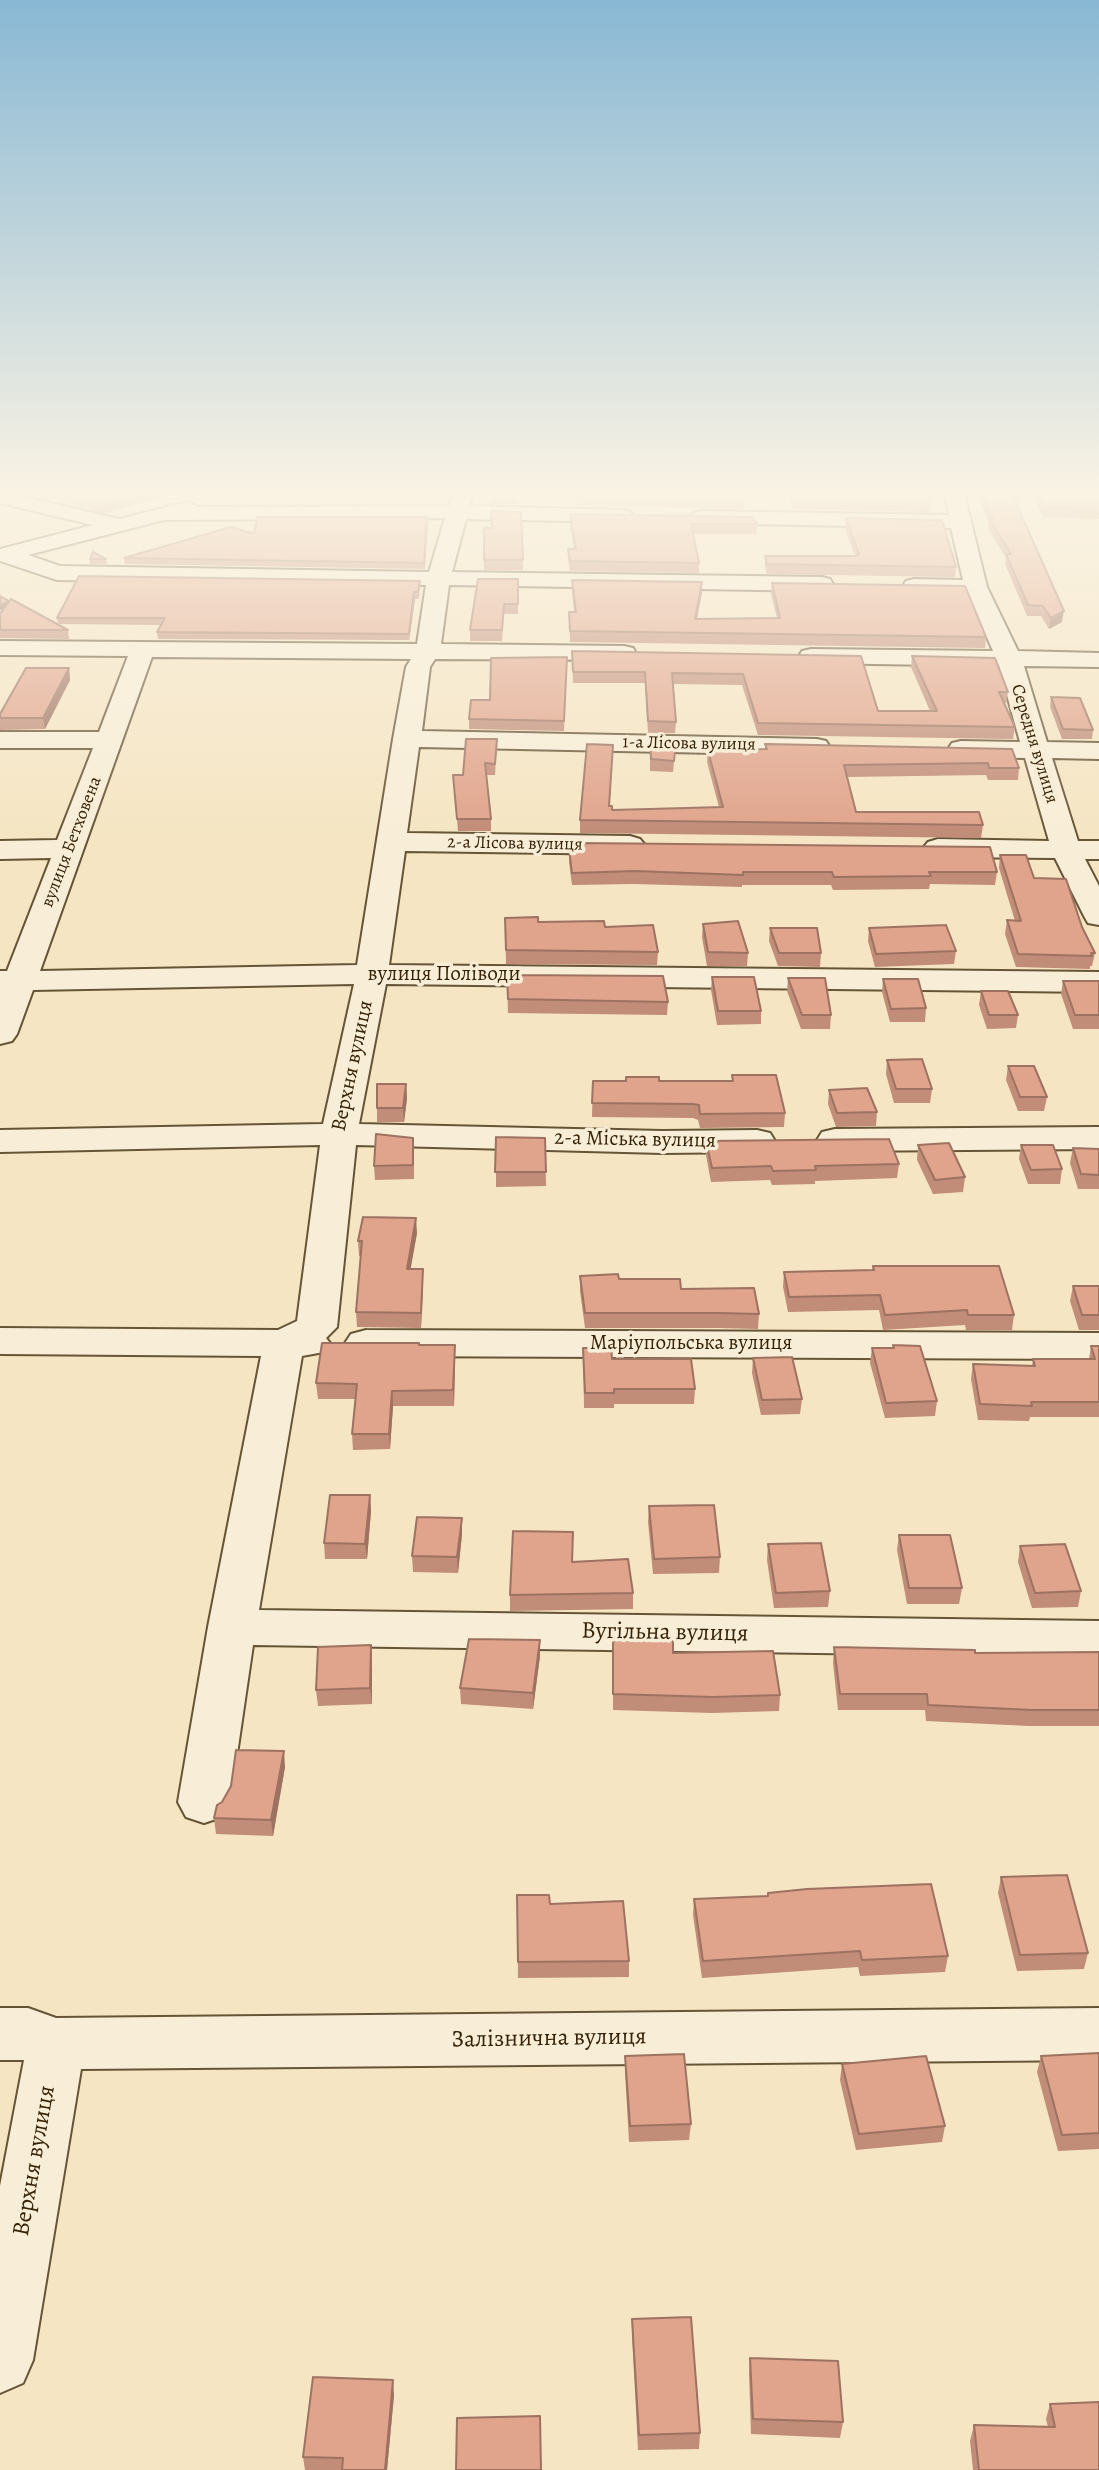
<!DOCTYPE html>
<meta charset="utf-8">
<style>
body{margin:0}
canvas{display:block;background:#f5e5c3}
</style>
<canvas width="1099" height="2470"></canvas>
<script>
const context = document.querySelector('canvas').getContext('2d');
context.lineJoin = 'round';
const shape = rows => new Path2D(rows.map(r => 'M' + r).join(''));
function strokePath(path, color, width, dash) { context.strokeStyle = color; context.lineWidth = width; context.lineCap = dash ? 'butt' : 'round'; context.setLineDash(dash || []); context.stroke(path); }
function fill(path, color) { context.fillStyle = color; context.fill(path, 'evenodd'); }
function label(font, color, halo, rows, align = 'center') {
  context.font = font + ' Alegreya,serif'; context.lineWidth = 7; context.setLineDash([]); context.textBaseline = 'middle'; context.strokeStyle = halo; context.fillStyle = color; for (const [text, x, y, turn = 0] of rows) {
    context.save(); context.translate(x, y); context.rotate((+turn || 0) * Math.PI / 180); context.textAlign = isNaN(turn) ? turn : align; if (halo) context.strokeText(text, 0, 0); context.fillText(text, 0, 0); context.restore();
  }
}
const minor = shape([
 [454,489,474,489,470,506,623,510,630,512,634,516,630,520,623,522,466,519,452,572,822,577,830,579,833,584,830,589,822,591,449,585,441,644,624,646,633,648,636,653,633,658,624,660,435,659,430,667,422,731,817,739,826,741,830,747,826,753,817,755,419,747,407,833,630,836,640,839,645,845,640,851,630,854,405,851,389,965,1099,972,1099,992,386,984,359,1124,662,1131,757,1130,770,1133,775,1141,770,1149,757,1152,662,1153,356,1145,337,1327,326,1338,330,1343,324,1352,302,1356,259,1610,1099,1621,1099,1657,253,1645,230,1802,222,1817,204,1823,186,1817,178,1802,208,1627,261,1356,0,1354,0,1328,278,1330,297,1321,320,1145,0,1152,0,1130,323,1124,354,984,33,990,17,1034,12,1041,0,1044,0,971,7,971,51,858,0,859,0,841,57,840,93,748,0,748,0,732,99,732,128,656,0,655,0,641,417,644,426,585,57,580,0,561,0,549,93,525,0,503,0,491,119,519,188,502,198,507,449,506,454,489],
 [445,518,429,572,60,566,28,555,164,520,445,518],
 [152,657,411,659,406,667,393,739,357,965,40,971,152,657],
 [943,489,963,489,987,587,1018,651,1099,653,1099,667,1024,666,1047,742,1099,743,1099,759,1052,758,1078,841,1099,841,1099,859,1085,859,1099,886,1099,925,1088,923,1084,916,1055,858,938,857,928,854,923,848,928,842,938,839,1049,841,1025,758,961,757,952,755,948,749,952,743,961,741,1020,742,999,666,811,663,802,661,799,656,802,651,811,649,993,651,968,594,914,593,906,591,903,586,906,581,914,579,963,580,951,528,701,523,694,521,690,517,694,513,701,511,949,515,943,489],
 [1099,1127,1099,1149,835,1151,822,1148,817,1140,822,1132,835,1129,1099,1127],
 [366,1330,1099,1333,1099,1359,366,1356,351,1352,345,1343,351,1334,366,1330],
 [0,2008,28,2008,56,2018,1099,2008,1099,2060,81,2069,33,2360,23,2383,0,2393,0,2186,24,2060,0,2060,0,2008]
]);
strokePath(minor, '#665436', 4);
fill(minor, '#f8eed8');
fill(shape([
 [21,489,193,489,104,513],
 [492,489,524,489,518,489,519,504,491,504],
 [577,489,744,499,744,509,577,505],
 [787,489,931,489,932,494,930,512,793,509],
 [976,489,1099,489,1099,519,1044,517,1029,494,1015,501,1062,622,1049,629,1041,616,1027,616,1005,564,1006,558,989,530,989,524],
 [491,511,521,512,523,570,484,570,484,528,491,528],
 [570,514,757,524,756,534,693,534,699,563,699,573,570,571,568,559,568,549,574,549,570,524],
 [846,518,956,567,955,577,767,574,765,566,765,556,855,556,845,528],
 [428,523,425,569,125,564,124,558,254,534],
 [90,559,106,559,107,564,90,564],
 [518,579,518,614,504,614,502,641,470,641,470,630],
 [572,580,702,593,697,619,777,618,771,594,772,583,986,637,985,648,570,642,569,612,574,612,572,591],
 [420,588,419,599,415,599,409,640,158,639,157,632,161,625,58,624,57,618],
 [0,596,68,630,69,639,0,638,0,614,3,609,0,610],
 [572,651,861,656,878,711,930,711,911,667,912,656,1008,692,1006,703,1004,703,1015,727,1013,739,758,735,742,685,673,684,676,722,675,733,648,733,645,683,573,683],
 [567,657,564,731,469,729,469,719,490,700],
 [69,668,70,680,45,729,0,730,0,714],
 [1051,697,1093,730,1092,739,1062,739,1050,707],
 [497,739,495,775,486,775,491,819,491,831,458,831,453,775,463,775],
 [650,742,676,742,673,772,650,771],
 [765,744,1012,749,1019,768,1018,780,988,780,986,775,847,777,856,812,983,825,981,838,580,833,580,820,610,806,612,810,719,807,707,762,708,751,765,749],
 [569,849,997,872,995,885,930,884,929,889,833,890,831,885,742,885,742,887,634,884,572,885,569,862],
 [1000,855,1034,878,1082,927,1095,953,1092,966,1090,966,1090,969,1016,967,1005,934,1007,920,1015,921,999,868],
 [505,918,538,922,605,927,658,952,657,965,506,964],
 [703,924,748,953,747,966,707,966,702,937],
 [770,928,821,953,820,967,778,966,769,941],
 [869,928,956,951,954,964,875,967,868,941],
 [507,975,668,1002,667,1015,508,1013],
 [712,977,761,1011,761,1024,717,1025,711,990],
 [788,978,831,1015,830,1029,801,1029,787,991],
 [883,979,926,1008,925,1022,890,1022,882,992],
 [1063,981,1099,981,1099,1029,1073,1029,1061,994],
 [981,991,1018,1015,1016,1028,987,1029,979,1005],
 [887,1060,932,1089,930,1103,894,1103,886,1074],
 [1008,1066,1047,1097,1044,1111,1018,1111,1006,1080],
 [732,1075,785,1113,784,1127,700,1128,698,1120,693,1118,592,1117,593,1081,732,1081],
 [406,1084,407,1098,404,1122,377,1122,377,1108],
 [829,1090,877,1112,876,1126,836,1127,828,1104],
 [496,1137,545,1138,546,1186,496,1187],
 [706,1141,899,1164,897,1178,815,1181,815,1184,772,1185,770,1180,711,1182,706,1155],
 [918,1145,965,1177,963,1192,933,1194,917,1160],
 [1021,1145,1062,1169,1060,1184,1028,1184,1019,1159],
 [1073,1148,1099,1149,1099,1189,1078,1189,1070,1163],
 [414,1152,414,1179,375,1180,374,1166],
 [417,1233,410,1269,423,1284,421,1328,357,1327,356,1312,361,1256,359,1256,358,1241],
 [873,1266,1014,1315,1012,1330,966,1330,965,1325,883,1330,879,1310,788,1312,783,1287,784,1272,872,1270],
 [580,1276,619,1279,681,1289,759,1314,758,1329,718,1328,585,1328,580,1291],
 [1073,1286,1099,1286,1099,1330,1079,1330,1070,1301],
 [590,1344,612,1359,695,1389,694,1404,614,1404,614,1408,584,1408,583,1348,590,1348],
 [419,1345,455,1360,454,1406,393,1406,390,1449,353,1450,352,1434,355,1399,318,1399,316,1383],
 [893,1345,937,1401,935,1416,885,1418,870,1363,872,1348,893,1348],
 [1091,1346,1099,1346,1099,1417,1030,1417,1029,1421,978,1420,971,1379,973,1364,1032,1366,1033,1359,1089,1359],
 [753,1358,802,1399,800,1414,761,1415,752,1373],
 [370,1495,371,1511,367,1559,325,1559,324,1543],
 [649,1506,720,1557,719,1573,653,1574,648,1522],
 [462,1534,458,1573,413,1572,412,1556],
 [899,1535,962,1588,959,1604,907,1604,897,1550],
 [768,1544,830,1591,828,1607,774,1608,767,1560],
 [1020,1546,1081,1591,1078,1607,1032,1608,1018,1562],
 [633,1593,633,1609,510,1611,510,1595],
 [613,1641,673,1653,780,1695,779,1711,712,1713,613,1710],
 [371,1645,372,1660,372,1704,318,1706,316,1690],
 [834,1647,975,1653,1099,1652,1099,1726,1029,1726,926,1721,925,1710,838,1710,833,1663],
 [540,1656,533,1709,461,1704,460,1688],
 [285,1767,273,1836,216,1834,214,1818],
 [1001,1877,1088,1953,1084,1969,1017,1971,998,1893],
 [768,1893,948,1956,945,1972,860,1976,858,1967,702,1978,693,1915,694,1899,767,1896],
 [517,1895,629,1961,629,1977,518,1978],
 [1099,2053,1099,2149,1058,2151,1037,2072,1041,2056],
 [625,2056,691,2124,689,2140,629,2142,625,2072],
 [842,2064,945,2126,942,2142,856,2150,840,2080],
 [632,2319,700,2433,699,2449,638,2450,632,2335],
 [750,2358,843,2422,840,2438,751,2434,749,2373],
 [394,2395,387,2470,305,2470,303,2457],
 [1050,2404,1099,2470,973,2470,970,2441,974,2425,1048,2427,1046,2419]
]), '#c18c78');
fill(shape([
 [155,489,193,489,104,513,103,503],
 [1021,489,1030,489,1029,494,1011,503,1012,494],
 [702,582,702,593,694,629,695,619],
 [414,592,415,599,409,640,409,634],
 [10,602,11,607,0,610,0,605],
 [1064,611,1062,622,1049,629,1051,618],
 [69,668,70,680,45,729,43,718],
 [406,1084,407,1098,404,1122,403,1108],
 [416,1218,417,1233,408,1284,407,1269],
 [423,1269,423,1284,421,1328,421,1313],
 [455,1345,455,1360,454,1406,453,1390],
 [392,1391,393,1406,390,1449,389,1434],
 [370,1495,371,1511,367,1559,365,1544],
 [462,1518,462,1534,458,1573,457,1557],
 [540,1640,540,1656,533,1709,533,1693],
 [371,1645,372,1660,372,1704,370,1688],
 [284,1751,285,1767,273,1836,271,1820],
 [393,2380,394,2395,387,2470,385,2470]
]), '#9d7261');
const building = shape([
 [54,489,155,489,103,503,54,489],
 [492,489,518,489,519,494,491,494,492,489],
 [577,489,740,489,744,499,577,496,577,489],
 [790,489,931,489,932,494,931,502,794,500,790,489],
 [981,489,1021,489,1012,494,1064,611,1051,618,1043,606,1028,605,1006,554,1011,554,990,520,993,520,981,489],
 [1033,489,1099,489,1099,509,1045,507,1033,489],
 [491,511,521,512,523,560,484,560,484,528,492,528,491,511],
 [570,514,753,517,757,524,691,524,699,563,570,561,568,549,576,549,570,514],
 [257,517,427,517,424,563,124,558,231,527,254,534,257,517],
 [846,518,942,520,956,567,767,564,765,556,856,556,859,554,846,518],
 [93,552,106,559,90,559,93,552],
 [79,576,420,581,418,592,414,592,409,634,157,632,165,618,57,618,79,576],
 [478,579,518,579,518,604,504,604,502,630,470,630,478,579],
 [572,580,702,582,695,619,780,618,772,583,965,586,986,637,570,631,569,612,576,612,572,580],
 [0,596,9,601,8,602,0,605,0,596],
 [11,599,68,630,0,630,0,614,11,599],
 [572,651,861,656,878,711,937,711,912,656,995,658,1008,692,999,692,1015,727,758,723,743,674,672,673,676,722,648,721,645,672,573,672,572,651],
 [567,657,564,721,469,719,471,700,490,700,491,658,567,657],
 [26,668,69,668,43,718,0,718,0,714,26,668],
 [1051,697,1080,698,1093,730,1063,729,1051,697],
 [466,739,497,739,495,764,485,763,491,819,457,819,453,775,463,775,466,739],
 [650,742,676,742,674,761,651,759,650,742],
 [587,744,613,745,609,806,612,806,612,810,723,807,708,751,767,749,765,744,1012,749,1019,768,989,768,988,763,844,765,856,812,979,812,983,825,580,820,587,744],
 [579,843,990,847,997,872,929,872,931,876,834,877,832,872,743,872,743,875,635,871,572,873,569,849,579,849,579,843],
 [1000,855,1026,855,1034,878,1066,879,1082,927,1095,953,1091,953,1092,956,1018,954,1007,920,1021,921,1000,855],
 [538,917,538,922,604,921,605,927,653,925,658,952,506,950,505,918,538,917],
 [738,921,748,953,708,952,703,924,738,921],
 [946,925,956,951,876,954,869,928,946,925],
 [770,928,817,928,821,953,779,953,770,928],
 [507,975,663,976,668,1002,508,999,507,975],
 [712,977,754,977,761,1011,718,1011,712,977],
 [788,978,825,978,831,1015,802,1015,788,978],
 [883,979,918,979,926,1008,891,1009,883,979],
 [1063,981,1099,981,1099,1015,1075,1015,1063,981],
 [981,991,1008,991,1018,1015,989,1015,981,991],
 [922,1059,932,1089,896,1089,887,1060,922,1059],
 [1008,1066,1034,1066,1047,1097,1020,1097,1008,1066],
 [732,1075,776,1075,785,1113,700,1114,699,1105,693,1104,592,1103,593,1081,626,1081,626,1077,659,1077,659,1081,733,1081,732,1075],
 [377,1084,406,1084,403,1108,377,1108,377,1084],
 [867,1088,877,1112,837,1113,829,1090,867,1088],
 [376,1134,413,1138,413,1165,374,1166,376,1134],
 [496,1137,545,1138,546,1172,495,1172,496,1137],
 [889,1139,899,1164,815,1166,816,1170,773,1171,771,1166,712,1168,706,1141,889,1139],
 [949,1143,965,1177,935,1180,918,1145,949,1143],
 [1021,1145,1053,1145,1062,1169,1031,1170,1021,1145],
 [1073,1148,1099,1149,1099,1175,1081,1174,1073,1148],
 [363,1217,416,1218,407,1269,423,1269,421,1313,356,1312,362,1241,358,1241,363,1217],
 [873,1266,999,1266,1014,1315,968,1315,967,1310,885,1315,880,1295,789,1297,784,1272,874,1270,873,1266],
 [618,1274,619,1279,680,1279,681,1289,754,1288,759,1314,719,1313,585,1313,580,1276,618,1274],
 [1073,1286,1099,1286,1099,1315,1082,1315,1073,1286],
 [322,1343,419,1343,419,1345,455,1345,453,1390,392,1391,389,1434,352,1434,357,1384,316,1383,322,1343],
 [590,1344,611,1344,612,1359,691,1359,695,1389,614,1389,614,1393,585,1393,583,1348,591,1348,590,1344],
 [893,1345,920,1346,937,1401,886,1403,872,1348,894,1348,893,1345],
 [1091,1346,1099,1346,1099,1402,1031,1402,1032,1406,980,1404,973,1364,1035,1366,1033,1359,1095,1359,1091,1346],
 [792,1357,802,1399,762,1400,753,1358,792,1357],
 [330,1495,370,1495,365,1544,324,1543,330,1495],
 [714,1505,720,1557,654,1559,649,1506,714,1505],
 [417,1517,462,1518,457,1557,412,1556,417,1517],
 [513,1531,573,1532,572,1562,628,1559,633,1593,510,1595,513,1531],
 [899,1535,950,1535,962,1588,909,1588,899,1535],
 [821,1543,830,1591,776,1593,768,1544,821,1543],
 [1065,1544,1081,1591,1035,1593,1020,1546,1065,1544],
 [469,1639,540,1640,533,1693,460,1688,469,1639],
 [613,1641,673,1641,673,1653,773,1651,780,1695,713,1697,613,1694,613,1641],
 [371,1645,370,1688,316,1690,318,1647,371,1645],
 [834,1647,975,1650,975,1653,1099,1652,1099,1710,1032,1710,928,1705,927,1694,840,1694,834,1647],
 [236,1750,284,1751,271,1820,214,1818,217,1805,222,1802,231,1786,236,1750],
 [1067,1875,1088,1953,1020,1955,1001,1877,1067,1875],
 [931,1884,948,1956,862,1960,860,1951,703,1961,694,1899,768,1896,768,1893,807,1889,931,1884],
 [517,1895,549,1895,550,1904,623,1901,629,1961,518,1962,517,1895],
 [1099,2053,1099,2133,1062,2135,1041,2056,1099,2053],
 [684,2054,691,2124,630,2126,625,2056,684,2054],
 [926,2056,945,2126,859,2134,842,2064,926,2056],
 [691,2317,700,2433,639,2435,632,2319,691,2317],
 [750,2358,838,2361,843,2422,753,2419,750,2358],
 [313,2377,393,2380,385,2470,342,2470,343,2458,303,2457,313,2377],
 [1099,2402,1099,2470,979,2470,974,2425,1055,2427,1050,2404,1099,2402],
 [540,2416,541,2470,456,2470,457,2418,540,2416]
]);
fill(building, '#e0a38b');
strokePath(building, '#9d7261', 2);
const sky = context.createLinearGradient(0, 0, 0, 835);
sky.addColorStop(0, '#89b8d4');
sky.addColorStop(0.59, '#faf3e4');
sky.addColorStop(1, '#faf3e400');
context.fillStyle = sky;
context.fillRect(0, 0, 1099, 835);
label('18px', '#362307', '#f8eed8', [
 ["1-а Лісова вулиця",689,744,1],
 ["Середня вулиця",1034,744,73],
 ["вулиця Бетховена",72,842,-69],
 ["2-а Лісова вулиця",515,844,1]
]);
label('21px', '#362307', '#f8eed8', [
 ["вулиця Поліводи",444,975],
 ["Верхня вулиця",353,1066,-78],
 ["2-а Міська вулиця",635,1140,1],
 ["Маріупольська вулиця",691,1344]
]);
label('24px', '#362307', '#f8eed8', [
 ["Вугільна вулиця",665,1633,1],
 ["Залізнична вулиця",549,2039,-1],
 ["Верхня вулиця",35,2161,-80]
]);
</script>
